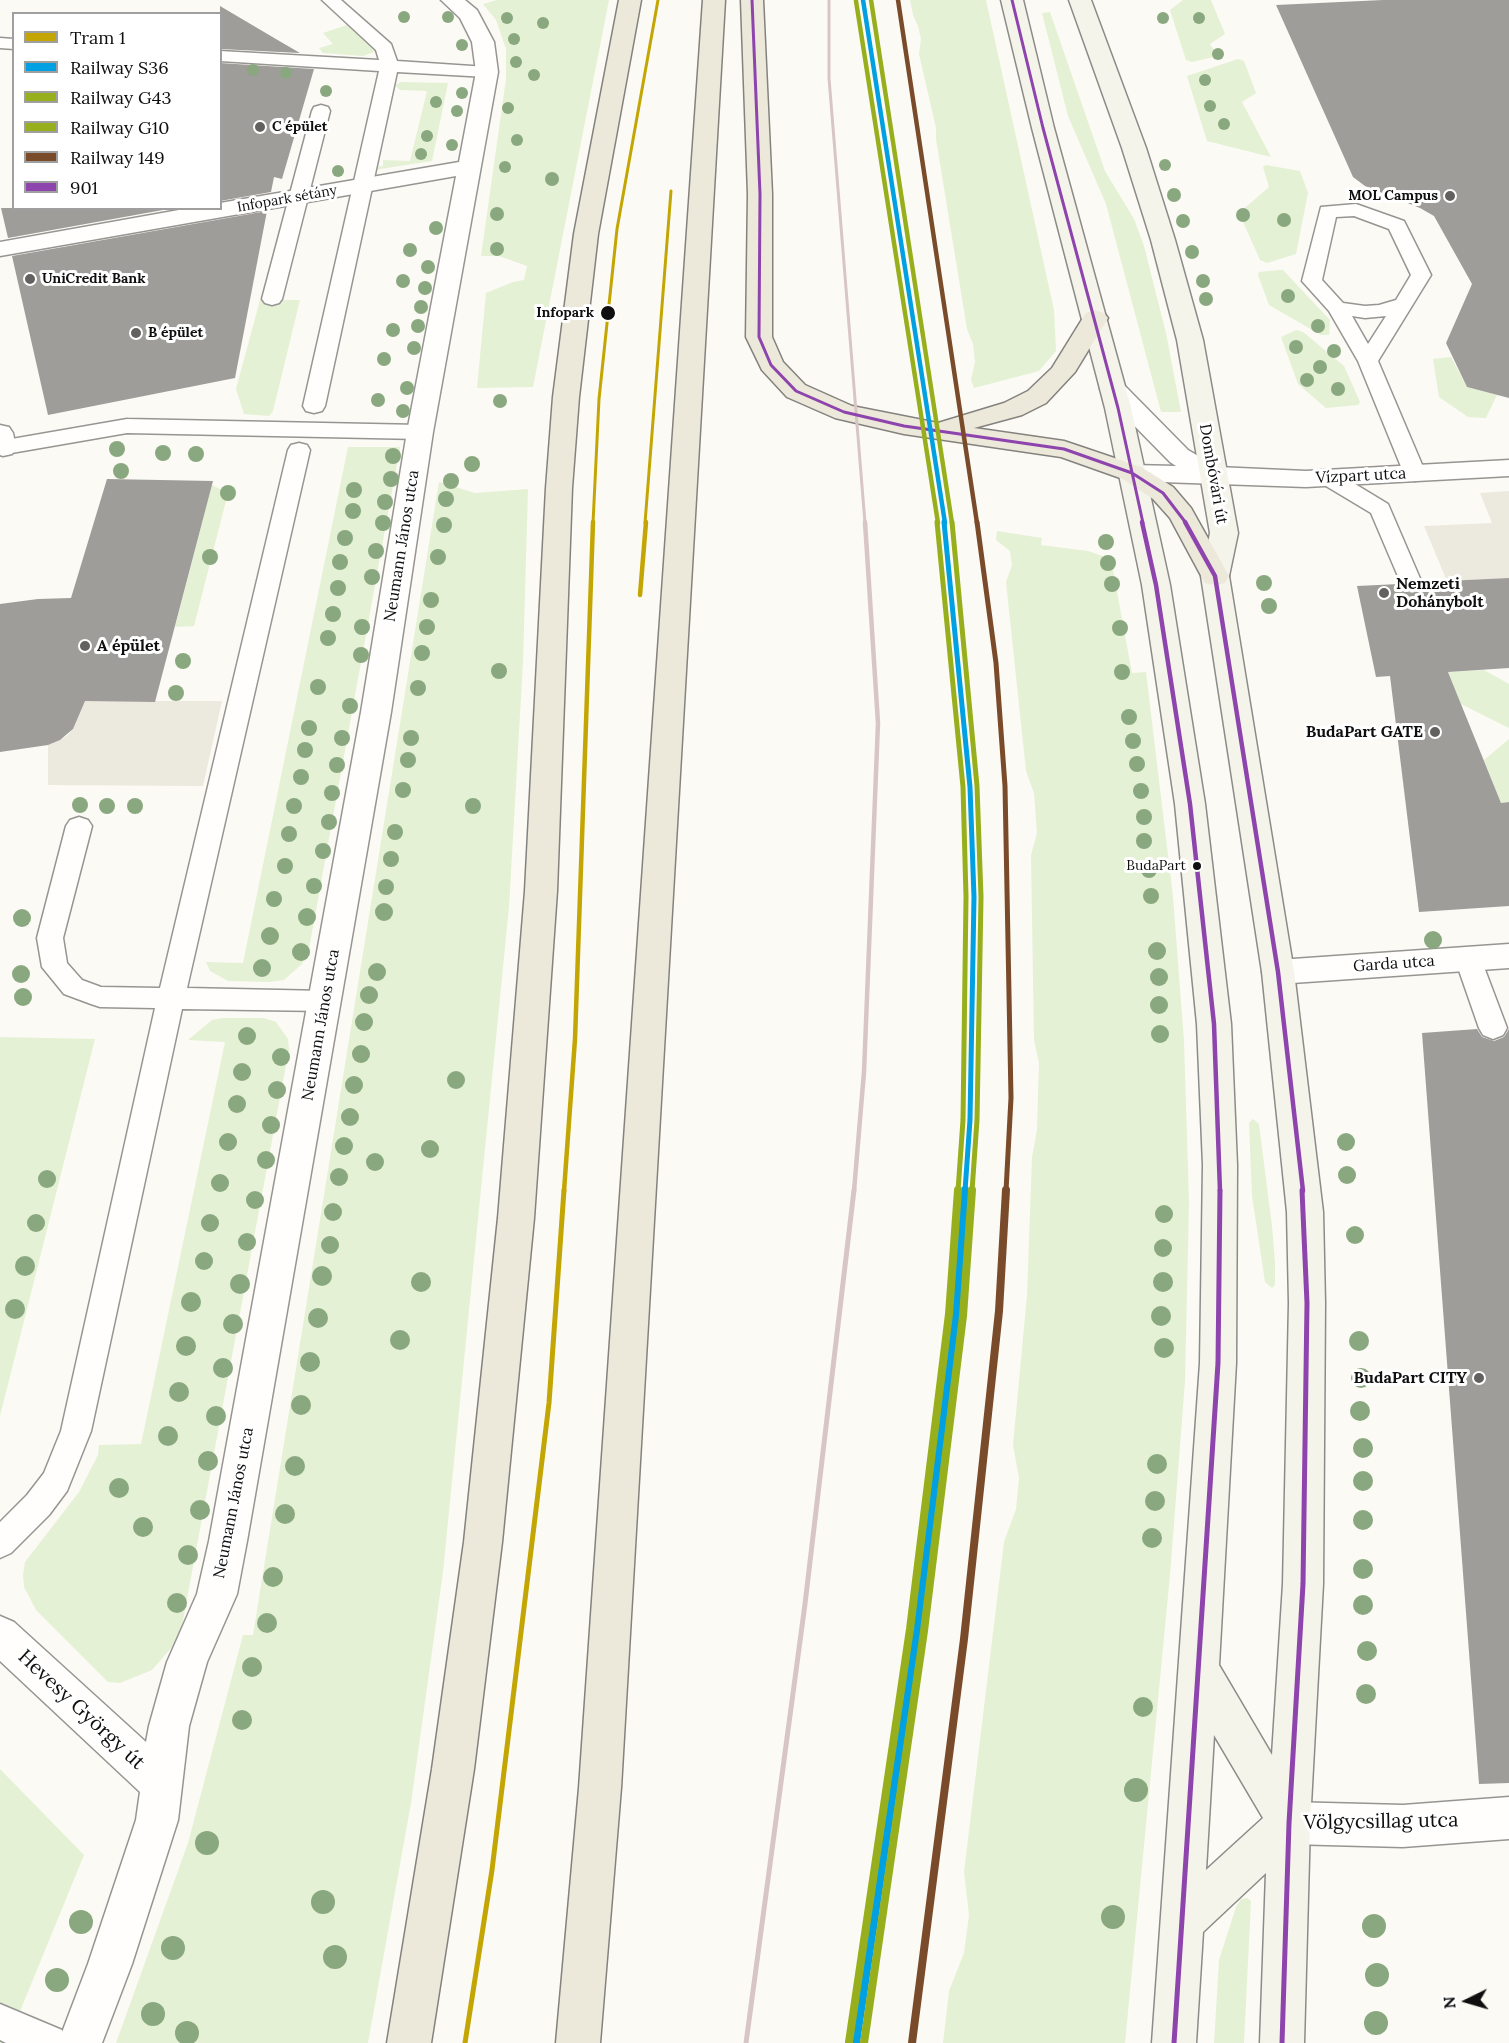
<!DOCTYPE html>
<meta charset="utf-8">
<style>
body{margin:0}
#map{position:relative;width:1509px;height:2043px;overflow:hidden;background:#fcfaf4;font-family:Lora,serif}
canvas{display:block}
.legend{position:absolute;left:12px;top:12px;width:210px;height:198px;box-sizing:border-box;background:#fff;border:2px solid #9f9f9f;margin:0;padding:8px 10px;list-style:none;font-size:18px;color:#0f0f0f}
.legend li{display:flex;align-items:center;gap:12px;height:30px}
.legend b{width:30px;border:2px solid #9f9f9f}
.north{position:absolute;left:1437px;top:1971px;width:60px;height:60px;-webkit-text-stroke:4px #fff;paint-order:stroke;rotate:265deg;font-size:16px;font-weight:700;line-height:24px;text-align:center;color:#0f0f0f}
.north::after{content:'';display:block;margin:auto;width:21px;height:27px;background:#0f0f0f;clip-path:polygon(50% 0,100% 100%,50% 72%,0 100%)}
</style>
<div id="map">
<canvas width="1509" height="2043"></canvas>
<ul class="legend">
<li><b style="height:8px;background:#c3a604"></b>Tram 1</li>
<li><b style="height:8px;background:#00a0e3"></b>Railway S36</li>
<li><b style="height:8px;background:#98af1d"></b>Railway G43</li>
<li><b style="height:8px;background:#98af1d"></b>Railway G10</li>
<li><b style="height:8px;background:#7a4b2a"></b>Railway 149</li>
<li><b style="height:8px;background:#8e44ad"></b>901</li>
</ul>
<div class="north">N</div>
</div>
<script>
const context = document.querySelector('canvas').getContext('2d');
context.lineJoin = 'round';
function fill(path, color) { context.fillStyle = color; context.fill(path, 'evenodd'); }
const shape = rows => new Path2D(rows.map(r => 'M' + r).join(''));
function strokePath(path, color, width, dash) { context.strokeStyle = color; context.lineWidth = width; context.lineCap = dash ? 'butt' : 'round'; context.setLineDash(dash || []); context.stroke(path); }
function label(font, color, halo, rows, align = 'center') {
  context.font = font + ' Lora,serif'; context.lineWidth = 6; context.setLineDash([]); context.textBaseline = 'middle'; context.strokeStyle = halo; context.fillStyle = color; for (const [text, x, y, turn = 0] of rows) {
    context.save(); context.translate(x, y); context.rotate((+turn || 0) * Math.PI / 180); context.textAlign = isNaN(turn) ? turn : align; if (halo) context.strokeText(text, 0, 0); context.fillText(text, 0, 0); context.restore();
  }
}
fill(shape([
 [497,0,609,0,533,387,477,388,486,293,513,282,524,280,527,266,499,256,481,256,506,79,506,49,496,20,483,4],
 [910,0,986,0,1054,310,1056,351,1039,371,974,388,971,380,975,362,973,344,967,329,936,139,936,128,919,54,921,39,918,26,913,15],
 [1183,0,1211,0,1225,34,1210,44,1216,53,1214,57,1192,62,1186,60,1170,10],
 [1050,12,1105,171,1134,219,1144,246,1166,333,1181,412,1161,412,1106,204,1068,116,1042,13],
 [347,25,376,47,377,51,363,56,323,53,319,48,333,44,323,33],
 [1238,59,1244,61,1256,93,1242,102,1271,157,1207,141,1187,76],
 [401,82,448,83,432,161,374,170,372,167,383,166,383,160,410,161,427,91,400,90,395,85],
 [1266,165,1300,171,1308,193,1296,254,1267,263,1260,260,1239,213,1269,187,1263,167],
 [1279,270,1283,270,1330,320,1329,335,1321,335,1269,305,1258,275,1259,272],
 [260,300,300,300,273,411,269,416,244,414,236,389],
 [1296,330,1303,332,1344,366,1360,402,1358,405,1326,408,1298,384,1281,337],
 [1451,357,1467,387,1497,395,1486,418,1468,417,1439,397,1433,359],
 [348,447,400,447,309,949,302,964,284,980,269,982,228,981,210,971,206,962,243,963],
 [439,482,475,493,528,489,523,662,509,907,443,1572,411,1803,368,2043,116,2043,188,1843,243,1635,253,1635],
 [212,485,228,493,194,626,175,627],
 [997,531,1042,538,1041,545,1088,551,1111,559,1132,673,1146,672,1173,897,1184,1041,1189,1202,1185,1381,1170,1575,1125,2043,943,2043,949,1991,964,1953,969,1915,964,1872,1004,1542,1016,1509,1019,1478,1013,1445,1027,1295,1032,1157,1037,1130,1039,1063,1034,1040,1031,855,1037,833,1034,793,1026,771,1006,582,1012,565,1010,551,996,540],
 [1484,670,1509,684,1509,728,1461,704,1448,672],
 [1509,739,1509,802,1501,803,1484,760],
 [223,1018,264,1018,276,1022,288,1039,289,1049,181,1631,172,1647,152,1670,120,1683,108,1682,36,1610,24,1587,23,1575,25,1562,79,1492,98,1455,99,1445,141,1444,225,1042,188,1040,212,1020],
 [0,1037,95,1039,0,1416],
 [1253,1119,1259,1124,1272,1226,1275,1263,1275,1285,1272,1288,1265,1282,1252,1196,1249,1123],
 [0,1769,84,1855,7,2043,0,2043],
 [1247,1898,1251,1901,1244,2043,1214,2043,1219,1960,1236,1907,1241,1899]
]), '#e4f1d5');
fill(shape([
 [1509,491,1509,578,1447,581,1424,526,1492,523,1480,493],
 [51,701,222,701,203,786,48,785,48,745,67,736,73,729]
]), '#ece9df');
fill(shape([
 [1383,0,1509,0,1509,398,1467,387,1446,343,1472,284,1434,216,1420,208,1365,186,1353,177,1276,5],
 [220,6,281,42,300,53,220,49],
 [220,63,314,69,282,179,274,177,271,192,220,201],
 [1,208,174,208,8,238],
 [267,211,235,378,48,415,12,256],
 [107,479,213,481,155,702,85,701,73,729,60,740,48,745,0,752,0,604,38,599,71,598],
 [1509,578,1509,668,1448,672,1501,803,1509,802,1509,906,1419,912,1390,676,1376,677,1357,586,1399,584,1402,590,1412,593,1421,589,1424,582],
 [1477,1029,1482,1037,1494,1041,1504,1037,1509,1029,1509,1783,1479,1784,1422,1033]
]), '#9f9d99');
const lane = shape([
 [322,0,341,0,391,44,397,61,487,67,493,68,496,72,493,76,487,77,397,72,325,406,322,411,314,413,306,411,303,406,379,71,220,61,220,51,379,60,376,50,322,0],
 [0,38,14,39,14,49,0,48,0,38],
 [321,105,328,107,330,111,282,299,279,303,272,305,265,303,262,299,312,111,314,107,321,105],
 [1356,204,1404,221,1431,275,1378,361,1426,474,1423,479,1415,481,1407,479,1404,474,1358,361,1329,311,1302,281,1321,207,1356,204],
 [1354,216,1389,229,1411,275,1396,300,1379,305,1365,306,1343,303,1322,280,1336,217,1354,216],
 [1352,316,1365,318,1386,316,1368,344,1352,316],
 [127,419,420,425,428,427,431,432,428,437,420,439,127,433,0,455,0,441,127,419],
 [299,443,307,445,310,450,187,988,325,991,334,994,338,1001,334,1008,325,1011,182,1009,91,1431,67,1491,49,1515,11,1553,0,1558,0,1522,27,1495,44,1473,61,1431,155,1008,100,1007,91,1004,64,994,42,967,37,938,66,826,70,820,79,817,88,820,92,826,63,938,67,963,82,980,101,987,160,988,288,450,291,445,299,443],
 [1329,471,1337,473,1388,504,1422,583,1419,588,1411,591,1403,588,1371,513,1321,483,1318,478,1321,473,1329,471],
 [1468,949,1477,952,1481,959,1507,1028,1503,1035,1493,1039,1483,1035,1479,1028,1455,959,1459,952,1468,949],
 [0,2004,62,2030,67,2043,6,2043,0,2040,0,2004]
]);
const street = shape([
 [441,0,465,0,477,10,494,42,498,72,433,432,391,712,247,1541,237,1594,207,1662,189,1726,178,1820,132,1964,102,2043,58,2043,88,1964,136,1820,140,1792,0,1661,0,1616,14,1622,146,1742,149,1726,167,1662,197,1594,209,1541,361,712,407,432,456,176,0,256,0,242,190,208,220,208,220,203,459,162,476,72,472,42,460,18,441,0],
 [1113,381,1122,383,1188,450,1217,467,1306,471,1509,460,1509,476,1306,487,1132,481,1123,479,1119,473,1123,467,1132,465,1176,466,1170,462,1104,395,1100,389,1104,383,1113,381],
 [0,425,9,427,13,433,16,448,12,454,3,456,0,455,0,425],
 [1509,944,1509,968,1278,984,1267,981,1262,972,1267,963,1278,960,1509,944],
 [1509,1797,1509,1839,1403,1847,1289,1844,1274,1838,1268,1823,1274,1808,1289,1802,1403,1805,1509,1797]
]);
const secondary = shape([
 [1001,0,1023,0,1054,128,1131,408,1170,585,1205,804,1231,1024,1237,1165,1236,1363,1219,1665,1272,1755,1283,1584,1289,1303,1287,1212,1262,972,1201,576,1210,533,1177,340,1151,240,1122,148,1069,0,1091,0,1146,148,1175,240,1203,340,1238,533,1229,576,1294,972,1323,1212,1325,1303,1323,1584,1310,1823,1304,2043,1260,2043,1266,1873,1203,1932,1196,2043,1152,2043,1200,1363,1203,1165,1197,1024,1175,804,1142,585,1105,408,1032,128,1001,0],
 [1214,1735,1263,1818,1206,1870,1214,1735]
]);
const primary = shape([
 [619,0,641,0,598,234,579,397,572,488,557,891,534,1218,502,1542,474,1769,431,2043,387,2043,432,1769,464,1542,498,1218,525,891,546,488,553,397,574,234,619,0],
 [703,0,725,0,621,1788,600,2043,556,2043,579,1788,703,0],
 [741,0,763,0,772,194,772,337,783,362,805,385,852,406,938,423,1004,403,1028,391,1052,368,1086,313,1095,310,1104,313,1108,318,1075,372,1046,403,1022,415,974,428,1064,441,1141,467,1173,487,1191,508,1229,576,1225,583,1215,585,1205,583,1170,518,1153,499,1123,479,1061,457,904,434,835,418,787,397,762,370,746,337,748,194,741,0]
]);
strokePath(lane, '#969592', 3);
strokePath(street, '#969592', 3);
strokePath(secondary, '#8c8b89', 3);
strokePath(primary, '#83827f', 3);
fill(lane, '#fffefd');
fill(street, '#fffefd');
fill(secondary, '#f5f4eb');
fill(primary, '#ece8da');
strokePath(shape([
 [829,0,829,78,865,523]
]), '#d7c6c5', 3);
strokePath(shape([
 [854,1191,864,1072,878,723,865,522]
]), '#d7c6c5', 4.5);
strokePath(shape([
 [746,2043,805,1604,854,1190]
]), '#d7c6c5', 5);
strokePath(shape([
 [752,0,760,194,759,337,771,365,796,391,844,412,904,426,1064,449,1132,473,1163,493,1186,523],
 [1012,0,1043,128,1118,408,1143,523]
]), '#8e44ad', 3);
strokePath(shape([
 [1142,522,1156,585,1190,804,1214,1024,1220,1191],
 [1185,522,1215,576,1278,972,1303,1191]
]), '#8e44ad', 4.5);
strokePath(shape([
 [1174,2043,1218,1363,1220,1190],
 [1282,2043,1289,1823,1303,1584,1307,1303,1302,1190]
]), '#8e44ad', 5);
strokePath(shape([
 [863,0,945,523]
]), '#00a0e3', 4.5);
strokePath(shape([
 [944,522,970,787,974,897,970,1120,965,1191]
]), '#00a0e3', 5);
strokePath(shape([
 [856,2043,917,1630,956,1315,965,1190]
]), '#00a0e3', 8);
strokePath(shape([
 [871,0,952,523]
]), '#98af1d', 4.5);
strokePath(shape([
 [952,522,977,786,981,897,977,1120,972,1191]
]), '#98af1d', 5);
strokePath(shape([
 [864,2043,924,1631,963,1316,972,1190]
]), '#98af1d', 8);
strokePath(shape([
 [856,1,938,523]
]), '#98af1d', 4.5);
strokePath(shape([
 [937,522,963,787,966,897,963,1120,958,1191]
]), '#98af1d', 5);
strokePath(shape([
 [849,2042,910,1629,949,1314,958,1190]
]), '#98af1d', 8);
strokePath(shape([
 [898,0,977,523]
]), '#7a4b2a', 4.5);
strokePath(shape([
 [977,522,996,663,1005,786,1011,1098,1006,1191]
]), '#7a4b2a', 5);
strokePath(shape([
 [912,2043,964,1639,999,1311,1006,1190]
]), '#7a4b2a', 8);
strokePath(shape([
 [593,523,599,399,617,229,658,0],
 [645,523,671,191]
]), '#c3a604', 3);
strokePath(shape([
 [640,595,646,522],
 [564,1191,575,1039,593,522]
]), '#c3a604', 4.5);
strokePath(shape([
 [465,2043,492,1870,549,1403,564,1190]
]), '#c3a604', 5);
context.fillStyle = '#8aa87f';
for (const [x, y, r] of [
 [404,17,6],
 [448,17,6],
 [507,18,6],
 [1163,18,6],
 [1199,18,6],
 [543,23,6],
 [514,39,6],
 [462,45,6],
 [1218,54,6],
 [516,62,6],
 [253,70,6],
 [286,73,6],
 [534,75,6],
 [1205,80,6],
 [326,91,6],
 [462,93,6],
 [436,102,6],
 [1210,106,6],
 [508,108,6],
 [457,111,6],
 [1224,124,6],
 [427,136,6],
 [517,140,6],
 [452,145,6],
 [421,154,6],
 [1165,165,6],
 [505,167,6],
 [338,171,6],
 [552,179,7],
 [1174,195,7],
 [497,214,7],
 [1243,215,7],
 [1284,220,7],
 [1183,221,7],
 [436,228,7],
 [497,249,7],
 [410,250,7],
 [1192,252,7],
 [428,267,7],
 [403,281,7],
 [1203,281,7],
 [425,288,7],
 [1288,296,7],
 [1206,299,7],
 [421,307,7],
 [418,326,7],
 [1318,326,7],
 [393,330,7],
 [1296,347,7],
 [414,348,7],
 [1334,351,7],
 [384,359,7],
 [1320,367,7],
 [1307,380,7],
 [407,388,7],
 [1338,389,7],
 [378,400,7],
 [500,401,7],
 [403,411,7],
 [117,449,8],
 [163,453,8],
 [196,454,8],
 [393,456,8],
 [472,464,8],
 [121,471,8],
 [391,479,8],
 [451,481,8],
 [354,490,8],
 [228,493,8],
 [446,499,8],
 [385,502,8],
 [353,511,8],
 [383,523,8],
 [444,525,8],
 [345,538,8],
 [1106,542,8],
 [376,551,8],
 [210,557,8],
 [438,557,8],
 [340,562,8],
 [1108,563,8],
 [372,577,8],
 [1264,583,8],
 [1112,584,8],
 [338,588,8],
 [431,600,8],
 [1269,606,8],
 [333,614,8],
 [362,627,8],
 [427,627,8],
 [1120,628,8],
 [328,638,8],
 [422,653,8],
 [361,655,8],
 [183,661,8],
 [499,671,8],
 [1122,672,8],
 [318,687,8],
 [418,688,8],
 [176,693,8],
 [350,706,8],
 [1129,717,8],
 [309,728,8],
 [342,738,8],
 [411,738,8],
 [1133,741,8],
 [305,750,8],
 [408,760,8],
 [1137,764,8],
 [337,765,8],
 [301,777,8],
 [403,790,8],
 [1141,791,8],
 [332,793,8],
 [80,805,8],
 [107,806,8],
 [135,806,8],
 [294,806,8],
 [473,806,8],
 [1144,817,8],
 [329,822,8],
 [395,832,8],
 [289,834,8],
 [1144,841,8],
 [323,851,8],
 [391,859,8],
 [285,866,8],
 [1149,870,8],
 [314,886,8],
 [386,887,8],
 [1151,896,8],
 [274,899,8],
 [384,912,9],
 [307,917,9],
 [22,918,9],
 [270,936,9],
 [1433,940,9],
 [1157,951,9],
 [301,952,9],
 [262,968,9],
 [377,972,9],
 [21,974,9],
 [1159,977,9],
 [369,995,9],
 [23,997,9],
 [1159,1005,9],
 [364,1022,9],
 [1160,1034,9],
 [247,1036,9],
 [361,1054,9],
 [281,1057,9],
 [242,1072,9],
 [456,1080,9],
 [354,1085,9],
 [277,1090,9],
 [237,1104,9],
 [350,1117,9],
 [271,1125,9],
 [228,1142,9],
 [1346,1142,9],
 [344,1146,9],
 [430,1149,9],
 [266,1160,9],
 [375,1162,9],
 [1347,1175,9],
 [339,1177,9],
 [47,1179,9],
 [220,1183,9],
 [255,1200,9],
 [333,1212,9],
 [1164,1214,9],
 [36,1223,9],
 [210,1223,9],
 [1355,1235,9],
 [247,1242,9],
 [330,1245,9],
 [1163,1248,9],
 [204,1261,9],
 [25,1266,10],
 [322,1276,10],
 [421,1282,10],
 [1163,1282,10],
 [240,1284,10],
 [191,1302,10],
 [15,1309,10],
 [1161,1316,10],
 [318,1318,10],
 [233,1324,10],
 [400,1340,10],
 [1359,1341,10],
 [186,1346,10],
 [1164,1348,10],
 [310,1362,10],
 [223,1368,10],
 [1361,1378,10],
 [179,1392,10],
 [301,1405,10],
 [1360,1411,10],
 [216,1416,10],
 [168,1436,10],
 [1363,1448,10],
 [208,1461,10],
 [1157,1464,10],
 [295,1466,10],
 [1363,1481,10],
 [119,1488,10],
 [1155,1501,10],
 [200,1510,10],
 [285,1514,10],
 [1363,1520,10],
 [143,1527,10],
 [1152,1538,10],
 [188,1555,10],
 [1363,1569,10],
 [273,1577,10],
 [177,1603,10],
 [1363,1605,10],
 [267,1623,10],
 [1367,1651,10],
 [252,1667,10],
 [1366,1694,10],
 [1143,1707,10],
 [242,1720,10],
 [1136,1790,12],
 [207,1843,12],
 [323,1902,12],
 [1113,1917,12],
 [81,1922,12],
 [1374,1926,12],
 [173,1948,12],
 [335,1957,12],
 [1377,1975,12],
 [57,1980,12],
 [153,2014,12],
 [1376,2023,12],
 [187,2033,12]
]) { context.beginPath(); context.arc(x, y, r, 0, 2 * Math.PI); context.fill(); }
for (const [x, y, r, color] of [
 [260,127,6,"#62615f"],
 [1450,196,6,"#62615f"],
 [30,279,6,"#62615f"],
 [608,313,8,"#0f0f0f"],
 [136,333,6,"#62615f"],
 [1384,593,6,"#62615f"],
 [85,646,6,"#62615f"],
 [1435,732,6,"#62615f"],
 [1197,866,5,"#0f0f0f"],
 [1479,1378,6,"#62615f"]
]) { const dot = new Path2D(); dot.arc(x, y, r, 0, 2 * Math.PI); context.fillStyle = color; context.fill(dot); strokePath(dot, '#fff', 2); }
label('bold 14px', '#0f0f0f', '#fff', [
 ["C épület",272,127],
 ["MOL Campus",1438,196,"right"],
 ["UniCredit Bank",42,279],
 ["B épület",148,333]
], 'left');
label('14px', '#0f0f0f', '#fff', [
 ["Infopark sétány",287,199,-10]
]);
label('bold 14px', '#0f0f0f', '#fff', [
 ["Infopark",594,313]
], 'right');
label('14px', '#0f0f0f', '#fff', [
 ["BudaPart",1186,866]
], 'right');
label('16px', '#0f0f0f', '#fff', [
 ["Dombóvári út",1213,474,80],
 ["Vízpart utca",1361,476,-3],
 ["Neumann János utca",402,546,-81],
 ["Garda utca",1394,964,-4],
 ["Neumann János utca",321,1025,-80],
 ["Neumann János utca",234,1503,-79]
]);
label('bold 16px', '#0f0f0f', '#fff', [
 ["Nemzeti",1396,584],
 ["Dohánybolt",1396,602],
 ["A épület",97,646],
 ["BudaPart GATE",1423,732,"right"],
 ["BudaPart CITY",1467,1378,"right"]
], 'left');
label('20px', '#0f0f0f', '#fff', [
 ["Hevesy György út",81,1710,43],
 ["Völgycsillag utca",1381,1822,-1]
]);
</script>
